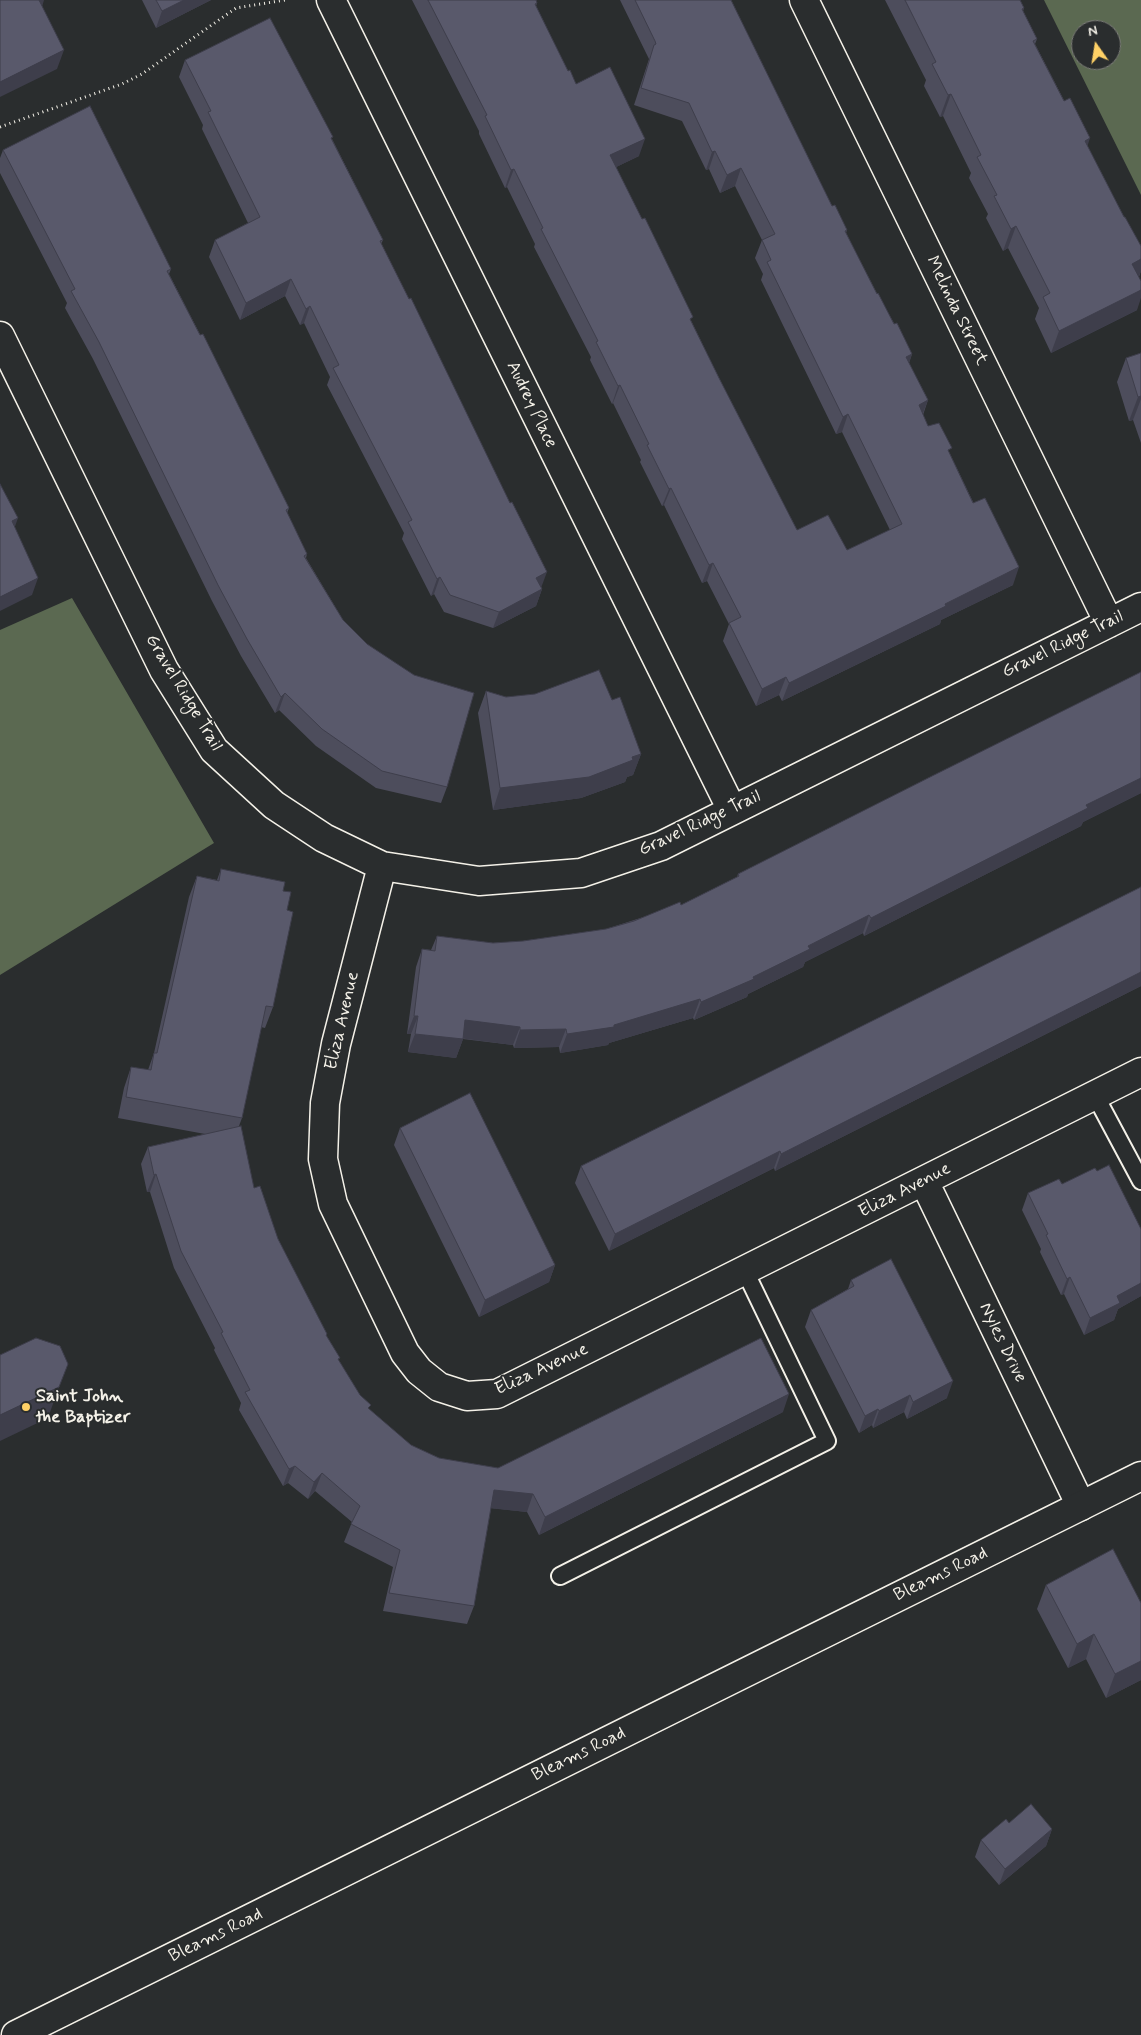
<!DOCTYPE html>
<style>
body{margin:0}
#map{position:relative;width:1141px;height:2035px;overflow:hidden;background:#2a2d2e;font-family:Mynerve,sans-serif}
canvas{display:block}
.north{position:absolute;left:1071px;top:20px;width:50px;height:50px;box-sizing:border-box;background:#2a2d2e;border:1px solid #7b7b78;border-radius:50%;rotate:347deg;font-size:14px;font-weight:700;line-height:20px;text-align:center;color:#f4f1e8}
.north::after{content:'';display:block;margin:auto;width:18px;height:22px;background:#ffd166;clip-path:polygon(50% 0,100% 100%,50% 72%,0 100%)}
</style>
<div id="map">
<canvas width="1141" height="2035"></canvas>
<div class="north">N</div>
</div>
<script>
const context = document.querySelector('canvas').getContext('2d');
context.lineJoin = 'round';
function fill(path, color) { context.fillStyle = color; context.fill(path, 'evenodd'); }
const shape = rows => new Path2D(rows.map(r => 'M' + r).join(''));
function strokePath(path, color, width, dash) { context.strokeStyle = color; context.lineWidth = width; context.lineCap = dash ? 'butt' : 'round'; context.setLineDash(dash || []); context.stroke(path); }
function label(font, color, halo, rows, align = 'center') {
  context.font = font + ' Mynerve,sans-serif'; context.lineWidth = 4; context.setLineDash([]); context.textBaseline = 'middle'; context.strokeStyle = halo; context.fillStyle = color; for (const [text, x, y, turn = 0] of rows) {
    context.save(); context.translate(x, y); context.rotate((+turn || 0) * Math.PI / 180); context.textAlign = isNaN(turn) ? turn : align; if (halo) context.strokeText(text, 0, 0); context.fillText(text, 0, 0); context.restore();
  }
}
fill(shape([
 [1044,0,1141,0,1141,195],
 [1081,30,1111,30,1111,60,1081,60],
 [72,598,214,843,0,975,0,630]
]), '#5b6951');
const lane = shape([
 [1095,1095,1141,1181],
 [560,1576,827,1441,745,1271]
]);
const street = shape([
 [331,0,732,810],
 [804,0,1109,623],
 [0,336,164,670,214,750,274,805,324,838,382,866,479,881,581,873,661,846,1141,607],
 [382,866,336,1044,325,1103,323,1159,333,1204,405,1353,419,1371,439,1387,467,1396,497,1394,1141,1072],
 [924,1181,1081,1506]
]);
const secondary = shape([
 [16,2035,1141,1476]
]);
strokePath(lane, '#f4f1e8', 20);
strokePath(street, '#f4f1e8', 31);
strokePath(secondary, '#f4f1e8', 31);
strokePath(shape([
 [0,127,122,84,142,74,236,8,285,0]
]), '#f4f1e8', 3, [1, 4]);
strokePath(lane, '#2a2d2e', 16);
strokePath(street, '#2a2d2e', 28);
strokePath(secondary, '#2a2d2e', 28);
fill(shape([
 [142,0,211,0,156,28],
 [412,0,536,0,537,3,536,6,568,71,576,84,639,156,616,167,719,378,797,530,847,550,890,530,842,432,836,434,761,280,763,274,755,258,762,240,735,186,720,193,709,169,706,170,682,121,634,105,649,59,620,0,731,0,832,206,847,230,846,233,877,294,912,354,909,363,928,400,923,415,928,426,950,454,1013,585,941,620,940,624,782,701,779,695,756,706,723,641,729,624,707,581,702,583,664,505,662,506,640,462,641,460,613,403,612,404,590,360,591,357,534,247,535,244,507,187,505,188,479,134,479,131],
 [885,0,1020,0,1024,8,1023,11,1037,39,1035,44,1124,217,1141,246,1141,271,1139,277,1137,310,1051,353,1035,319,1039,308,1008,248,1003,251,986,218,988,214,969,178,971,173,943,116,940,117,924,86,926,80],
 [185,60,332,139,383,240,381,244,542,589,536,606,493,628,444,612,434,594,431,596,402,539,404,533,327,385,330,377,304,323,300,325,285,296,240,320,209,257,215,240,248,223,202,129,203,125,179,77],
 [3,150,171,269,169,274,289,508,287,513,307,554,306,558,343,620,447,787,441,803,376,788,316,746,279,710,275,713,241,656,212,601,93,359,65,308,67,303,0,173,0,158],
 [1141,353,1141,443,1133,420,1129,421,1117,382,1126,358],
 [1141,672,1141,793,1083,822,1081,826,864,936,863,933,805,962,803,967,748,994,747,997,694,1020,693,1018,609,1043,608,1045,560,1053,559,1047,514,1048,513,1045,463,1039,456,1058,408,1052,411,1034,407,1034,416,967,422,949,431,950,437,936,493,943,523,941,606,929,681,905,737,877,738,874],
 [486,691,506,697,612,700,641,754,633,775,627,777,625,782,581,798,493,810,478,713],
 [221,869,283,891,287,910,273,1007,265,1028,261,1027,242,1118,239,1126,254,1188,278,1239,339,1361,360,1395,370,1410,411,1445,439,1458,498,1468,783,1412,539,1535,527,1512,491,1508,474,1606,467,1624,383,1611,393,1567,344,1542,352,1522,315,1491,308,1499,288,1483,283,1486,239,1410,241,1403,214,1350,215,1348,174,1268,150,1192,147,1192,141,1164,148,1147,205,1134,118,1118,124,1088,131,1067,148,1070,154,1053,189,897,197,876,217,880],
 [1141,887,1141,986,775,1171,774,1168,609,1251,575,1183,581,1166],
 [400,1128,555,1265,549,1282,479,1317,394,1145],
 [1097,1171,1141,1229,1141,1296,1118,1309,1114,1320,1084,1335,1064,1294,1061,1295,1040,1252,1041,1249,1022,1210,1028,1193,1062,1184],
 [851,1280,947,1398,907,1419,904,1412,873,1428,872,1425,859,1433,805,1327,811,1310,848,1289],
 [1046,1585,1141,1603,1141,1680,1106,1698,1086,1659,1068,1668,1037,1609],
 [1009,1823,1052,1829,1046,1846,999,1885,975,1857,981,1840]
]), '#4d4d5c');
fill(shape([
 [34,0,44,0,42,7],
 [184,0,211,0,156,28,162,11],
 [64,50,57,69,0,97,0,82],
 [951,94,943,116,940,117,948,95],
 [1090,138,1083,160,1085,141],
 [645,139,639,156,604,173,610,155],
 [715,151,709,169,706,170,712,152],
 [741,168,735,186,720,193,727,175],
 [514,169,507,187,505,188,511,170],
 [1016,226,1008,248,1003,251,1011,229],
 [1141,259,1141,271,1138,278,1132,264],
 [291,279,285,296,240,320,246,303],
 [1141,290,1141,298,1137,310,1051,353,1059,331],
 [310,306,304,323,300,325,306,309],
 [912,354,906,372,906,357],
 [620,385,613,403,612,404,618,386],
 [1141,396,1141,399,1133,420,1129,421,1138,397],
 [928,400,921,418,919,405],
 [848,414,842,432,836,434,843,417],
 [671,488,664,505,662,506,669,489],
 [18,518,12,535,12,521],
 [713,563,707,581,702,583,709,565],
 [1019,567,1013,585,941,620,940,624,782,701,789,683,945,604],
 [547,572,541,588,536,578],
 [440,577,434,594,431,596,437,579],
 [38,578,32,595,0,611,0,597],
 [542,589,536,606,493,628,499,612],
 [786,677,779,695,756,706,762,689],
 [285,693,279,710,275,713,281,697],
 [641,754,633,775,627,777,625,782,581,798,493,810,500,788,632,757],
 [1141,778,1141,793,1083,822,1081,826,864,936,871,918,1086,805],
 [869,915,863,933,805,962,803,967,748,994,747,997,694,1020,701,1002,753,977,808,946],
 [1141,972,1141,986,775,1171,781,1154],
 [700,999,693,1018,609,1043,608,1045,560,1053,567,1034,614,1025],
 [414,1016,418,1016,411,1034,407,1034],
 [465,1020,520,1027,513,1045,459,1038],
 [566,1029,559,1047,514,1048,520,1030],
 [415,1034,463,1039,456,1058,408,1052],
 [780,1151,774,1168,609,1251,615,1234],
 [156,1174,150,1192,147,1192,154,1175],
 [555,1265,549,1282,479,1317,485,1300],
 [1070,1277,1064,1294,1061,1295,1067,1279],
 [1141,1283,1141,1296,1118,1309,1114,1320,1084,1335,1090,1318,1117,1296],
 [953,1381,947,1398,907,1419,913,1402],
 [59,1387,48,1418,0,1441,0,1415],
 [789,1394,783,1412,539,1535,545,1517],
 [910,1395,904,1412,873,1428,879,1411],
 [878,1409,872,1425,859,1433,865,1416],
 [295,1466,288,1483,283,1486,289,1469],
 [322,1473,315,1491,308,1499,314,1482],
 [494,1490,533,1494,527,1512,488,1508],
 [1094,1634,1086,1659,1068,1668,1077,1644],
 [1141,1661,1141,1680,1106,1698,1115,1674],
 [1052,1829,1046,1846,999,1885,1005,1869]
]), '#3e3e4b');
const building = shape([
 [0,0,39,0,64,50,0,82,0,0],
 [156,0,184,0,162,11,156,0],
 [428,0,536,0,537,3,535,4,568,71,570,70,576,84,610,67,645,139,610,155,642,219,645,218,693,317,690,319,719,378,797,530,828,515,847,550,902,524,848,414,843,417,767,262,771,260,762,240,775,234,741,168,727,175,715,151,712,152,689,103,641,88,654,45,656,44,655,41,635,0,731,0,832,206,835,205,847,230,845,231,877,294,878,293,894,324,897,323,912,354,906,357,928,400,919,405,928,426,939,423,952,448,948,450,973,503,985,498,1019,567,945,604,946,606,789,683,786,677,762,689,729,623,741,617,713,563,709,565,671,488,669,489,647,445,649,444,620,385,618,386,596,342,598,341,541,229,543,228,514,169,511,170,485,116,487,115,428,0],
 [905,0,1020,0,1024,8,1022,9,1037,39,1033,41,1064,101,1070,98,1090,138,1085,141,1124,217,1125,217,1141,246,1141,259,1132,264,1141,281,1141,290,1059,331,1043,297,1050,293,1016,226,1011,229,994,196,997,195,977,157,981,155,951,94,948,95,932,64,936,62,905,0],
 [270,18,333,137,331,138,383,240,380,241,409,299,411,298,510,503,512,502,547,572,536,578,542,589,499,612,450,595,440,577,437,579,408,522,412,520,333,368,339,365,310,306,306,309,291,279,246,303,215,240,260,217,208,112,211,111,185,60,270,18],
 [90,106,171,269,167,271,200,335,203,334,289,508,286,510,307,554,304,556,343,620,367,644,414,675,474,693,447,787,382,771,322,729,285,693,281,697,247,639,218,585,99,342,71,291,75,289,3,150,90,106],
 [1141,353,1141,396,1138,397,1126,358,1141,353],
 [0,484,18,518,12,521,38,578,0,597,0,484],
 [599,670,612,700,620,697,641,754,632,757,633,760,589,777,500,788,486,691,506,697,535,694,599,670],
 [1141,672,1141,778,1086,805,1088,808,871,918,869,915,808,946,810,949,753,977,754,979,701,1002,700,999,614,1025,614,1027,567,1034,566,1029,520,1030,520,1027,465,1020,463,1039,415,1034,418,1016,414,1016,422,949,435,951,437,936,493,943,523,941,606,929,634,921,680,902,681,905,739,876,738,874,934,775,1141,672],
 [221,869,285,882,283,891,291,892,287,910,293,912,273,1007,266,1006,242,1118,126,1097,131,1067,151,1070,154,1053,157,1053,197,876,219,881,221,869],
 [1141,887,1141,972,781,1154,780,1151,615,1234,581,1166,1141,887],
 [470,1093,555,1265,485,1300,400,1128,470,1093],
 [241,1126,254,1188,260,1186,278,1239,327,1334,326,1335,340,1358,338,1359,360,1395,371,1405,368,1408,411,1445,439,1458,498,1468,761,1338,789,1394,545,1517,533,1494,494,1490,474,1606,389,1593,400,1550,351,1524,360,1506,322,1473,314,1482,295,1466,289,1469,245,1392,250,1390,221,1333,223,1332,181,1251,156,1174,154,1175,148,1147,241,1126],
 [1109,1165,1141,1229,1141,1283,1117,1296,1120,1303,1090,1318,1070,1277,1067,1279,1046,1235,1048,1234,1028,1193,1059,1179,1062,1184,1095,1168,1097,1171,1109,1165],
 [891,1259,953,1381,913,1402,910,1395,879,1411,878,1409,865,1416,811,1310,854,1286,851,1280,891,1259],
 [36,1338,60,1346,68,1364,59,1387,0,1415,0,1355,36,1338],
 [1113,1549,1141,1603,1141,1661,1115,1674,1094,1634,1077,1644,1046,1585,1113,1549],
 [1031,1804,1052,1829,1005,1869,981,1840,1006,1819,1009,1823,1031,1804]
]);
fill(building, '#59596b');
strokePath(building, '#3e3e4b', 1);
for (const [x, y, r, color] of [
 [26,1407,5,"#ffd166"]
]) { const dot = new Path2D(); dot.arc(x, y, r, 0, 2 * Math.PI); context.fillStyle = color; context.fill(dot); strokePath(dot, '#2a2d2e', 2); }
label('18px', '#f4f1e8', '#2a2d2e', [
 ["Melinda Street",956,311,64],
 ["Audrey Place",531,405,64],
 ["Gravel Ridge Trail",1063,645,-26],
 ["Gravel Ridge Trail",183,693,59],
 ["Gravel Ridge Trail",700,824,-25],
 ["Eliza Avenue",343,1021,-77],
 ["Eliza Avenue",905,1191,-27],
 ["Nyles Drive",1002,1343,64],
 ["Eliza Avenue",542,1370,-25],
 ["Bleams Road",941,1575,-26],
 ["Bleams Road",579,1755,-26],
 ["Bleams Road",216,1936,-26]
]);
label('bold 18px', '#f4f1e8', '#2a2d2e', [
 ["Saint John",36,1397],
 ["the Baptizer",36,1418]
], 'left');
</script>
